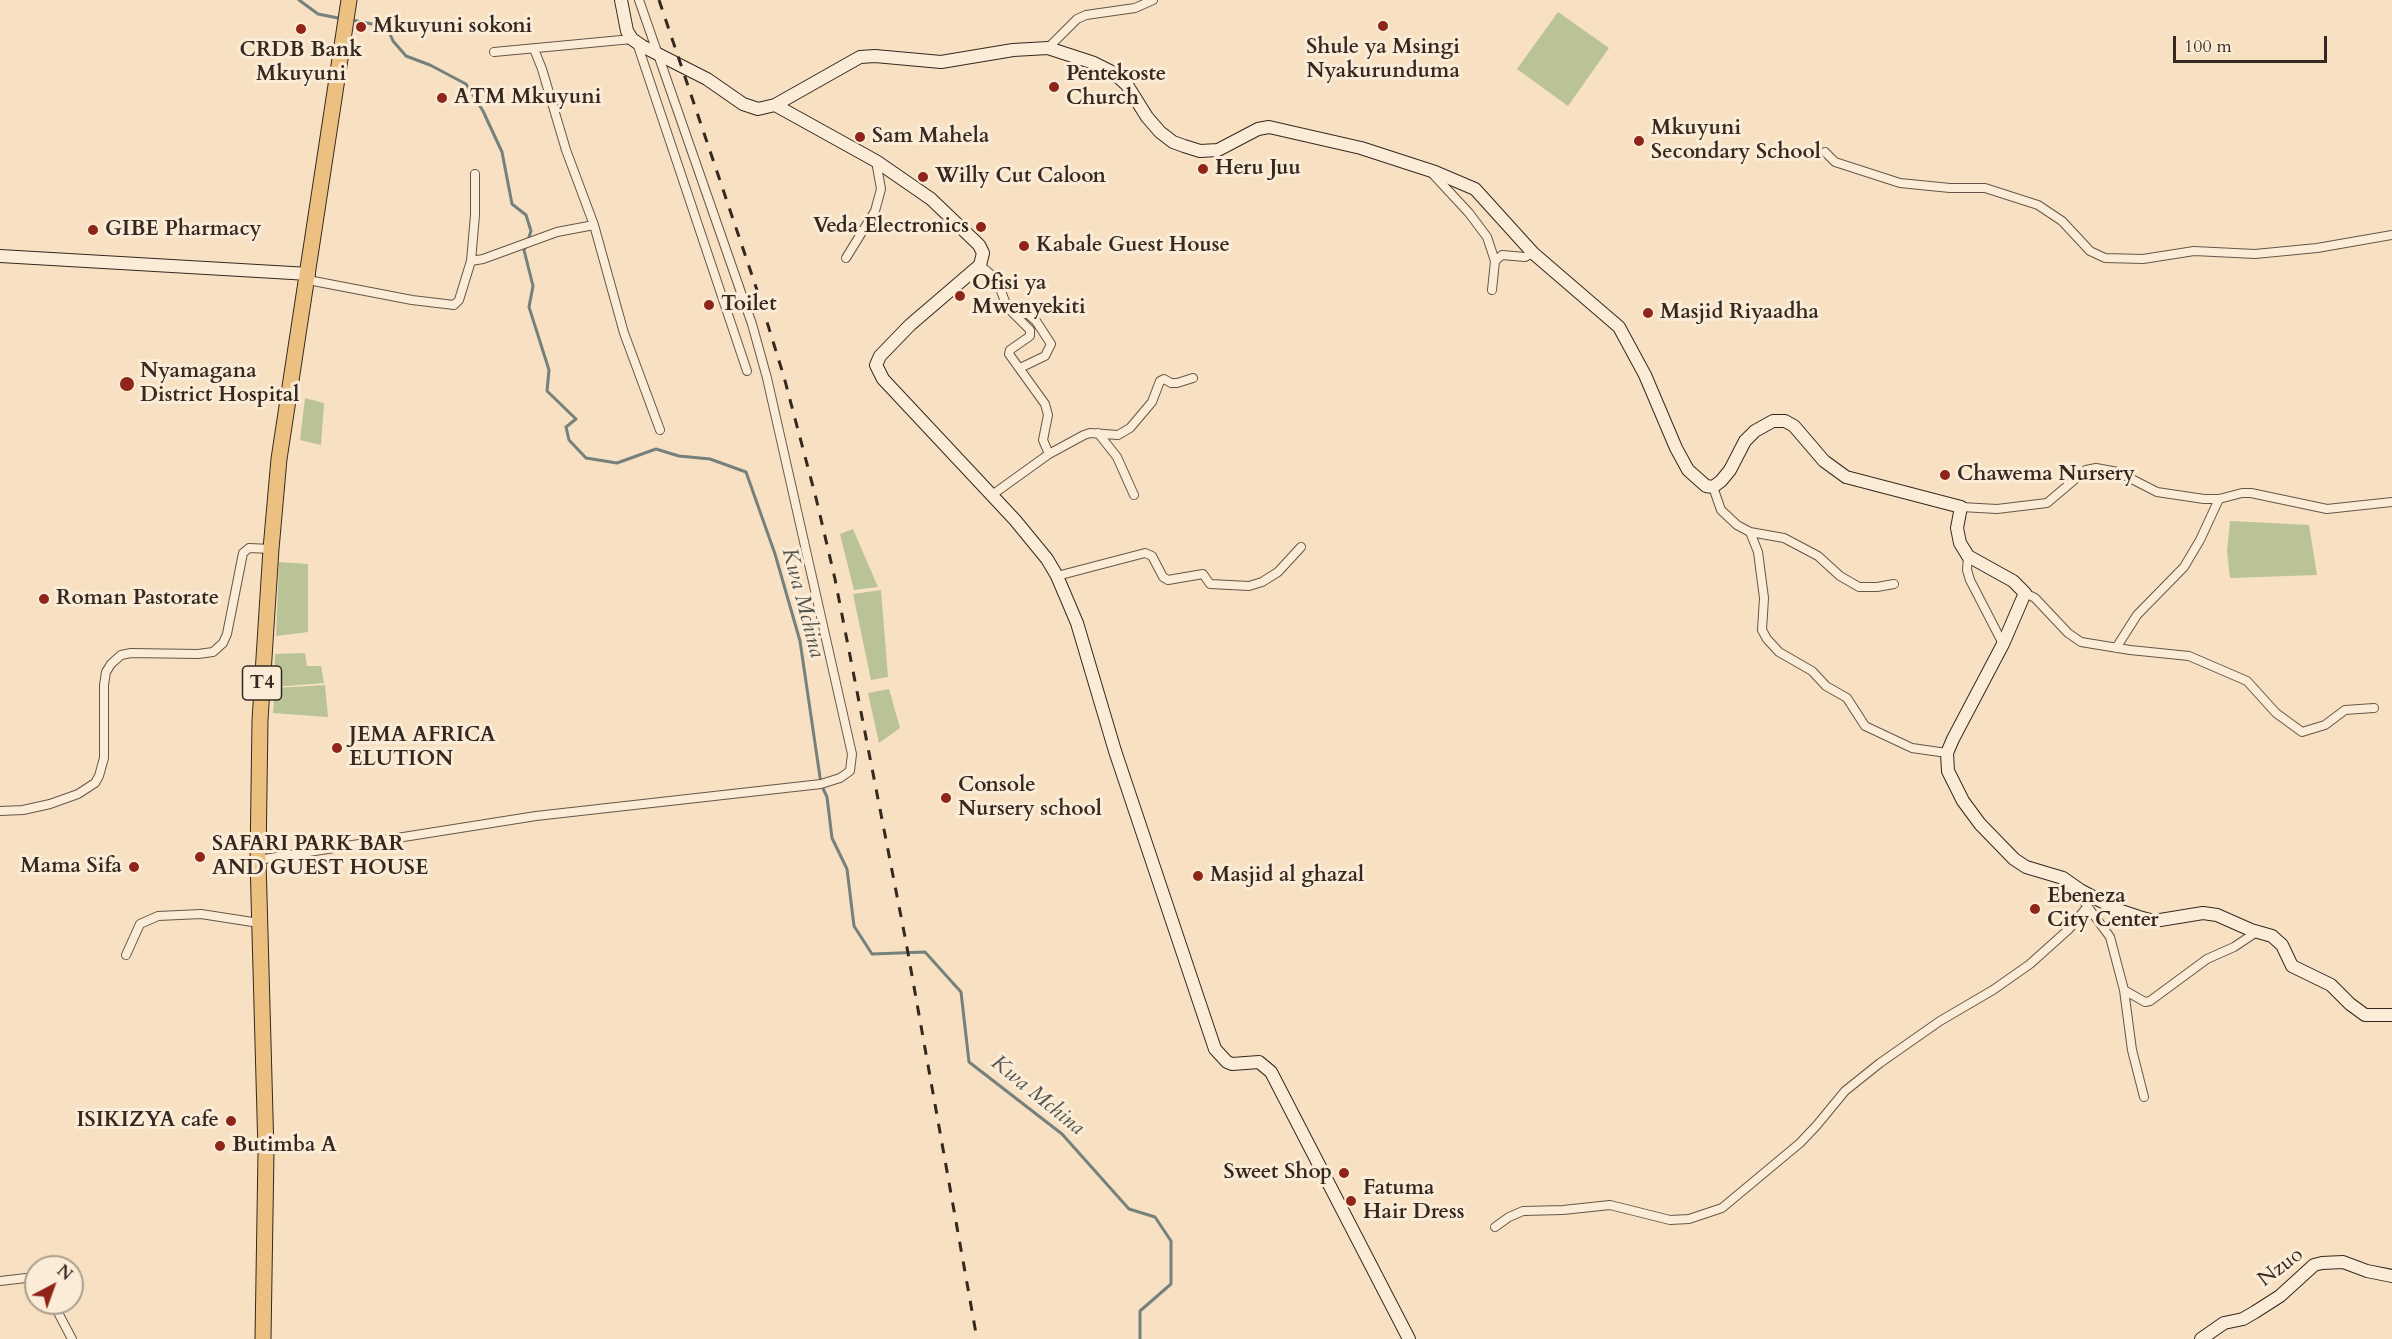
<!DOCTYPE html>
<style>
body{margin:0}
#map{position:relative;width:2392px;height:1339px;overflow:hidden;background:#f8e1c2;font-family:Cardo,serif}
canvas{display:block}
.north{position:absolute;left:24px;top:1255px;width:60px;height:60px;box-sizing:border-box;background:#faecd7;border:2px solid #ab9e8e;border-radius:50%;rotate:41deg;font-size:16px;font-weight:700;line-height:24px;text-align:center;color:#352821}
.north::after{content:'';display:block;margin:auto;width:21px;height:27px;background:#8f2418;clip-path:polygon(50% 0,100% 100%,50% 72%,0 100%)}
.scale{position:absolute;left:2173px;top:36px;width:154px;height:27px;box-sizing:border-box;border:3px solid #352821;border-top:0;padding-left:8px;font-size:18px;line-height:21px;white-space:nowrap;color:#352821;-webkit-text-stroke:4px #faecd7;paint-order:stroke}
</style>
<div id="map">
<canvas width="2392" height="1339"></canvas>
<div class="north">N</div>
<div class="scale">100 m</div>
</div>
<script>
const context = document.querySelector('canvas').getContext('2d');
context.lineJoin = 'round';
function fill(path, color) { context.fillStyle = color; context.fill(path, 'evenodd'); }
const shape = rows => new Path2D(rows.map(r => 'M' + r).join(''));
function strokePath(path, color, width, dash) { context.strokeStyle = color; context.lineWidth = width; context.lineCap = dash ? 'butt' : 'round'; context.setLineDash(dash || []); context.stroke(path); }
function label(font, color, halo, rows, align = 'center') {
  context.font = font + ' Cardo,serif'; context.lineWidth = 6; context.setLineDash([]); context.textBaseline = 'middle'; context.strokeStyle = halo; context.fillStyle = color; for (const [text, x, y, turn = 0] of rows) {
    context.save(); context.translate(x, y); context.rotate((+turn || 0) * Math.PI / 180); context.textAlign = isNaN(turn) ? turn : align; if (halo) context.strokeText(text, 0, 0); context.fillText(text, 0, 0); context.restore();
  }
}
fill(shape([
 [1558,12,1609,48,1568,106,1517,69],
 [305,398,324,403,321,445,300,440],
 [2230,521,2309,525,2317,575,2230,578,2227,551],
 [853,529,878,587,854,590,840,534],
 [279,562,308,564,308,632,276,636],
 [881,590,888,677,871,680,853,594],
 [305,653,307,666,321,666,324,683,274,687,275,654],
 [325,685,328,717,273,713,275,688],
 [889,689,900,728,879,743,868,693]
]), '#b9c396');
strokePath(shape([
 [299,0,318,14,343,19],
 [352,20,387,27,393,41,406,56,430,65,466,84,483,111,502,152,512,204,526,215,531,231,528,240],
 [526,246,524,250,533,286,529,307,549,370,547,391,576,419,566,427,569,440,586,458,617,463,656,449,679,456,710,459,746,472,775,554,800,641,821,784,827,797,832,838,847,869,854,926,872,954,925,952,961,992,969,1062,1062,1134,1129,1209,1155,1217,1171,1241,1171,1284,1140,1311,1140,1339]
]), '#75817d', 3);
const street = shape([
 [637,43,747,371],
 [1048,48,1077,19,1086,15,1135,8,1153,0],
 [534,49,542,69,566,150,594,225,624,333,660,430],
 [494,52,632,39],
 [1825,152,1835,162,1900,183,1950,188,1985,188,2038,205,2062,221,2090,251,2105,258,2143,259,2194,251,2255,254,2317,248,2392,235],
 [1431,172,1469,213,1487,237,1495,261,1492,290],
 [846,258,875,211,881,189,876,161],
 [471,261,483,259,557,232,594,225],
 [1495,261,1502,255,1525,257,1533,253],
 [980,265,997,280,1007,307,1030,330,1030,336,1010,350,1009,354,1045,404,1048,415,1043,440,1049,454],
 [308,280,412,300,454,305,459,300,471,261,475,215,475,174],
 [1012,308,1022,314,1028,314,1036,321,1051,344,1045,356,1020,368],
 [1098,433,1117,457,1134,495],
 [1713,487,1721,510,1737,525,1750,532,1784,538,1818,556,1840,576,1859,587,1877,587,1894,584],
 [992,495,1049,454,1084,435,1090,433,1118,435,1130,428,1152,402,1160,381,1164,379,1171,383,1177,383,1193,378],
 [1961,507,1997,509,2047,503,2086,470,2096,468,2118,472,2157,492,2204,499,2219,499,2242,493,2251,493,2327,509,2392,502],
 [1750,532,1758,552,1764,598,1762,630,1767,639,1779,652,1812,671,1826,686,1847,698,1865,726,1912,748,1947,753],
 [1968,556,1967,570,1970,580,2003,644],
 [1057,576,1145,553,1152,556,1163,577,1168,580,1203,574,1210,584,1249,586,1262,582,1278,572,1301,547],
 [2025,593,2035,598,2068,633,2081,642,2130,650,2189,656,2247,681,2276,713,2302,732,2325,725,2345,710,2374,708],
 [2116,648,2137,615,2184,567,2200,540,2219,499],
 [0,811,23,810,50,804,78,794,95,783,99,776,104,758,104,685,106,672,111,664,121,655,131,653,198,654,213,652,223,643,227,634,243,553,249,548,271,549],
 [258,860,536,816,821,784,840,778,850,771,852,754,767,378,752,324,639,0],
 [2074,888,2110,937,2124,990,2132,1050,2144,1097],
 [126,955,140,924,158,916,201,914,259,923],
 [2124,990,2145,1002,2150,1001,2207,959,2234,947,2258,931],
 [1495,1227,1509,1217,1523,1211,1563,1210,1610,1205,1670,1220,1689,1219,1722,1208,1800,1143,1817,1125,1845,1091,1880,1063,1940,1021,1993,990,2030,964,2069,929,2087,907],
 [0,1281,26,1278,36,1282],
 [53,1303,72,1339]
]);
const secondary = shape([
 [621,0,627,31,632,39,642,46,707,79,743,104,758,109,775,105,876,161,931,199,979,245,983,253,980,265,910,325,880,356,876,365,883,379,1015,520,1047,559,1057,576,1077,623,1115,751,1215,1049,1227,1062,1232,1064,1259,1062,1271,1072,1409,1339],
 [775,105,860,57,875,56,941,62,1013,50,1048,48,1094,63,1114,73,1127,85,1147,117,1160,132,1173,142,1184,146,1200,151,1218,150,1258,129,1269,127,1361,148,1435,172,1475,189,1533,253,1619,327,1645,375,1676,448,1688,470,1706,486,1713,487,1721,481,1730,470,1745,441,1755,431,1773,421,1785,421,1794,426,1824,461,1846,477,1961,507,1957,528,1960,543,1968,556,2013,581,2025,593,2003,644,1953,739,1947,753,1948,771,1963,801,1980,824,2014,859,2026,867,2063,878,2080,890,2118,910,2139,917,2154,921,2203,913,2217,915,2251,930,2272,936,2282,945,2292,966,2331,985,2350,1004,2365,1015,2392,1015],
 [0,256,309,274],
 [2201,1339,2224,1323,2243,1319,2255,1312,2280,1296,2314,1265,2322,1263,2343,1262,2367,1271,2392,1276]
]);
const highway = shape([
 [263,1339,266,1152,258,860,260,720,271,549,279,459,349,0]
]);
strokePath(street, '#665649', 10);
strokePath(secondary, '#352821', 14);
strokePath(highway, '#352821', 17);
strokePath(street, '#faecd7', 8);
strokePath(secondary, '#faecd7', 12);
strokePath(highway, '#ecc081', 15);
strokePath(shape([
 [659,0,759,296,784,377,816,498,835,579,906,942,977,1339]
]), '#352821', 3, [10, 10]);
for (const [x, y, r, color] of [
 [1383,26,6,"#8f2418"],
 [361,27,6,"#8f2418"],
 [301,29,6,"#8f2418"],
 [1054,87,6,"#8f2418"],
 [442,98,6,"#8f2418"],
 [860,137,6,"#8f2418"],
 [1639,141,6,"#8f2418"],
 [1203,169,6,"#8f2418"],
 [923,177,6,"#8f2418"],
 [981,227,6,"#8f2418"],
 [93,230,6,"#8f2418"],
 [1024,246,6,"#8f2418"],
 [960,296,6,"#8f2418"],
 [709,305,6,"#8f2418"],
 [1648,313,6,"#8f2418"],
 [127,384,8,"#8f2418"],
 [1945,475,6,"#8f2418"],
 [44,599,6,"#8f2418"],
 [337,748,6,"#8f2418"],
 [946,798,6,"#8f2418"],
 [200,857,6,"#8f2418"],
 [134,867,6,"#8f2418"],
 [1198,876,6,"#8f2418"],
 [2035,909,6,"#8f2418"],
 [231,1121,6,"#8f2418"],
 [220,1146,6,"#8f2418"],
 [1344,1173,6,"#8f2418"],
 [1351,1201,6,"#8f2418"]
]) { const dot = new Path2D(); dot.arc(x, y, r, 0, 2 * Math.PI); context.fillStyle = color; context.fill(dot); strokePath(dot, '#faecd7', 2); }
for (const [x, y, w] of [
 [262,683,39]
]) { const box = new Path2D(); box.roundRect(x - w / 2, y - 17, w, 34, 4.5); context.fillStyle = '#faecd7'; context.fill(box); strokePath(box, '#352821', 1.5); }
label('bold 20px', '#352821', null, [
 ["T4",262,683]
]);
label('bold 21px', '#352821', '#faecd7', [
 ["Mkuyuni sokoni",373,27],
 ["Shule ya Msingi",1383,48,"center"],
 ["Nyakurunduma",1383,72,"center"],
 ["CRDB Bank",301,51,"center"],
 ["Mkuyuni",301,75,"center"],
 ["Pentekoste",1066,75],
 ["Church",1066,99],
 ["ATM Mkuyuni",454,98],
 ["Mkuyuni",1651,129],
 ["Secondary School",1651,153],
 ["Sam Mahela",872,137],
 ["Heru Juu",1215,169],
 ["Willy Cut Caloon",935,177],
 ["Veda Electronics",969,227,"right"],
 ["GIBE Pharmacy",105,230],
 ["Kabale Guest House",1036,246],
 ["Ofisi ya",972,284],
 ["Mwenyekiti",972,308],
 ["Toilet",721,305],
 ["Masjid Riyaadha",1660,313],
 ["Nyamagana",140,372],
 ["District Hospital",140,396],
 ["Chawema Nursery",1957,475],
 ["Roman Pastorate",56,599],
 ["JEMA AFRICA",349,736],
 ["ELUTION",349,760],
 ["Console",958,786],
 ["Nursery school",958,810],
 ["SAFARI PARK BAR",212,845],
 ["AND GUEST HOUSE",212,869],
 ["Mama Sifa",122,867,"right"],
 ["Masjid al ghazal",1210,876],
 ["Ebeneza",2047,897],
 ["City Center",2047,921],
 ["ISIKIZYA cafe",219,1121,"right"],
 ["Butimba A",232,1146],
 ["Sweet Shop",1332,1173,"right"],
 ["Fatuma",1363,1189],
 ["Hair Dress",1363,1213]
], 'left');
label('21px', '#352821', '#faecd7', [
 ["Nzuo",2281,1268,-37]
]);
label('italic 22px', '#55544f', '#faecd7', [
 ["Kwa Mchina",802,603,75],
 ["Kwa Mchina",1037,1096,39]
]);
</script>
